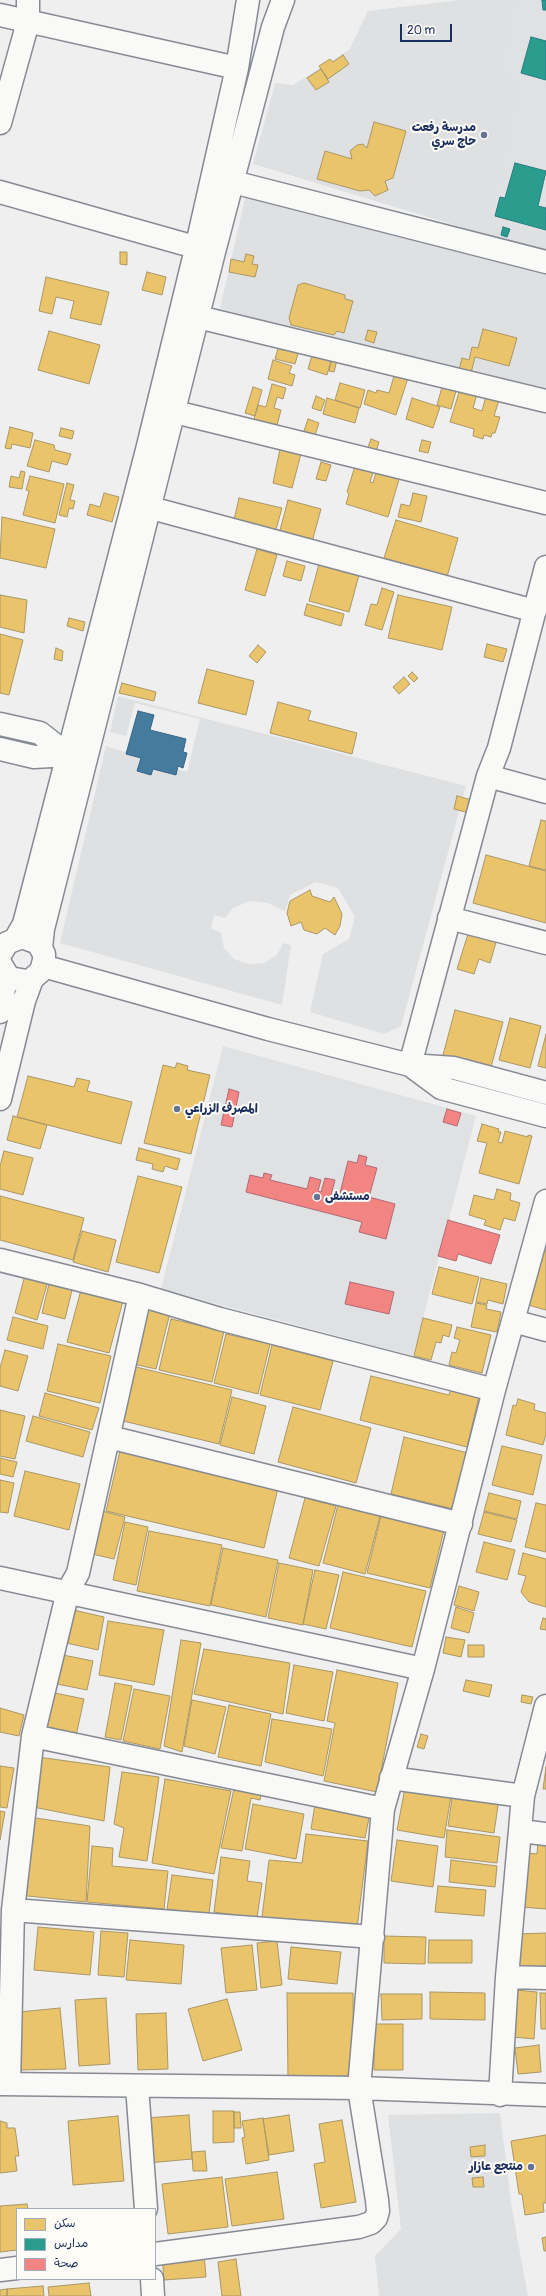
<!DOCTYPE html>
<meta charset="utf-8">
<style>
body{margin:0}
#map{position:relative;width:546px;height:2296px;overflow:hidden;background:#efefef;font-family:Pangolin,"Playpen Sans Arabic",sans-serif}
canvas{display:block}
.legend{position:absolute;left:16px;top:2208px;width:140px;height:72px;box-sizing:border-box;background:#fdfcf7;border:1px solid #a3aaba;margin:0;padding:5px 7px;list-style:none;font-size:12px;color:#1b2f5e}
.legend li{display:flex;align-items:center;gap:8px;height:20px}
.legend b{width:20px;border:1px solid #a3aaba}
.scale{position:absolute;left:400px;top:24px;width:52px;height:18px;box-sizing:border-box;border:2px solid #1b2f5e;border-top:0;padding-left:5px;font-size:12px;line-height:14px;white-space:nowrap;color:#1b2f5e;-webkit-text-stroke:3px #fdfcf7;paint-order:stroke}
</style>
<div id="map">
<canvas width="546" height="2296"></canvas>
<ul class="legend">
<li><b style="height:11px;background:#e9c46a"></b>سكن</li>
<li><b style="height:11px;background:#2a9d8f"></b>مدارس</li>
<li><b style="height:11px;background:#f28482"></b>صحة</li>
</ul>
<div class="scale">20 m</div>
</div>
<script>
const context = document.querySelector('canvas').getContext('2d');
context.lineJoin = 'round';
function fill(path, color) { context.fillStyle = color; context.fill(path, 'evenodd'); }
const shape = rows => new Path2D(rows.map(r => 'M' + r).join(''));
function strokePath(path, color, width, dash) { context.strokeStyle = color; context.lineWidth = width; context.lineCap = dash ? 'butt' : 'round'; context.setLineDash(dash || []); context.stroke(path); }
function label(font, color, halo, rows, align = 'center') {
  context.font = font + ' Pangolin,"Playpen Sans Arabic",sans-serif'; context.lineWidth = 4; context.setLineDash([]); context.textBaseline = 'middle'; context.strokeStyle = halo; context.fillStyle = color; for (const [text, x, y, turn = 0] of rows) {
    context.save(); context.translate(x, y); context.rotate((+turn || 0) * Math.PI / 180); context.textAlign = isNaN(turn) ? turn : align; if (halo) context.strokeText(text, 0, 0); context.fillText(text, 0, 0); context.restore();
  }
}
fill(shape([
 [508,0,546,0,546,249,402,207],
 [223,1046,476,1116,413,1356,161,1289]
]), '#dfe1e2');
fill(shape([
 [459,0,528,0,514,2,500,73,520,82,489,222,546,237,546,250,484,234,253,164,275,83,293,85,349,50,368,11],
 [246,194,546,267,546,397,220,309],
 [118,696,466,786,401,1026,384,1034,310,1012,323,954,349,939,355,917,338,888,316,882,290,895,285,911,268,903,250,901,233,908,225,918,214,915,211,928,221,933,224,948,234,959,249,964,264,963,277,955,283,943,291,945,282,1005,60,943,106,746,187,772,200,719,135,703,126,736,110,732],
 [500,2113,512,2209,528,2296,379,2296,375,2256,401,2229,388,2115]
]), '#dee0e2');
const homes = shape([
 [343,55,349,64,328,79,319,66,330,59,333,62,343,55],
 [321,69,329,82,316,90,307,78,321,69],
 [374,122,406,131,393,178,385,181,388,190,375,196,369,190,360,191,317,179,325,151,352,159,350,151,357,145,363,144,367,148,374,122],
 [120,252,127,252,127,265,120,264,120,252],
 [246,254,254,256,252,264,258,265,255,277,229,272,231,259,244,262,246,254],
 [147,272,166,277,162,295,142,290,147,272],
 [46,277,109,292,101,325,70,318,74,301,56,297,52,314,39,311,46,277],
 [304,283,345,295,345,299,353,301,344,333,337,331,334,335,291,325,289,318,298,285,304,283],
 [483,329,517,338,509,366,475,357,471,373,459,370,462,358,469,360,472,347,478,348,483,329],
 [368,330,377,332,374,343,365,340,368,330],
 [49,331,100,345,89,384,38,370,49,331],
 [279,345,299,350,295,364,275,359,279,345],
 [313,352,332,357,327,375,308,369,313,352],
 [332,359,337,360,334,372,329,371,332,359],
 [273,360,292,366,289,373,295,375,292,386,268,379,273,360],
 [394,376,408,378,396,415,364,404,368,390,376,393,377,390,389,393,394,376],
 [340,383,365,390,360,408,335,400,340,383],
 [272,384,286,388,283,399,277,397,274,408,281,410,276,429,253,422,258,405,266,407,272,384],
 [253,387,262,390,255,416,245,413,253,387],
 [442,387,456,391,451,409,437,405,442,387],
 [460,389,477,394,473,408,482,411,486,396,499,400,494,416,500,417,495,433,492,433,491,437,484,435,483,439,473,436,474,429,450,422,460,389],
 [316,396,325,400,321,411,312,408,316,396],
 [327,398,359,408,355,423,323,414,327,398],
 [412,398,440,407,433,428,406,419,412,398],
 [308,419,319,423,315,435,304,431,308,419],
 [10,427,33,433,30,448,12,444,11,449,5,448,10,427],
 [61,428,74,431,72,439,59,436,61,428],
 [371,439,379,442,376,452,367,450,371,439],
 [35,440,54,445,55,450,71,454,67,465,52,461,49,472,27,466,35,440],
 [422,440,431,442,428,453,419,451,422,440],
 [281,444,302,450,292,488,273,483,281,444],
 [321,462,331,465,326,481,316,479,321,462],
 [356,463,374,469,370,482,373,483,377,469,400,476,388,517,346,504,349,494,347,492,356,463],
 [21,471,25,472,22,489,9,487,11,476,19,478,21,471],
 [30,476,64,484,55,523,23,515,29,491,26,490,30,476],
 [67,483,74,485,70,500,75,501,73,509,69,508,67,517,59,515,67,483],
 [104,493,119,497,112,522,87,515,90,504,100,507,104,493],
 [413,493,427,496,421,522,398,517,401,504,410,506,413,493],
 [239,498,282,508,275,533,234,520,239,498],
 [288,500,321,509,312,542,279,534,288,500],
 [2,517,55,529,46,568,0,558,2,517],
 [396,520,458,538,447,577,384,558,396,520],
 [257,549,277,555,265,596,245,590,257,549],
 [287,561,305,566,301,581,283,576,287,561],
 [319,564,359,575,349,612,309,601,319,564],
 [382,588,394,592,382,630,365,625,371,604,377,605,382,588],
 [0,595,27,600,24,633,0,627,0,595],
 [398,595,452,607,442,650,388,638,398,595],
 [307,604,344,614,341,626,304,615,307,604],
 [69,618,85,622,83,631,67,626,69,618],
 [0,634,23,640,9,695,0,693,0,634],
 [487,644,507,649,503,662,484,657,487,644],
 [258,645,266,652,257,663,249,656,258,645],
 [56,648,63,651,62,661,54,659,56,648],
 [207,669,254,681,246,715,198,703,207,669],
 [412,672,418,678,414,682,408,676,412,672],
 [404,677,410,684,399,694,393,687,404,677],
 [122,683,156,692,154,701,119,693,122,683],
 [278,702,311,711,308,720,357,733,352,754,270,733,278,702],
 [457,796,472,800,469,813,454,809,457,796],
 [541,820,546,821,546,870,529,866,541,820],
 [486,855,546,871,546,923,473,903,486,855],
 [310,890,312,896,330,902,334,897,342,914,340,926,335,935,325,928,317,934,304,930,301,922,291,926,287,913,290,901,310,890],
 [468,934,496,942,490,963,479,959,474,974,457,969,468,934],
 [455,1010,503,1022,491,1067,443,1055,455,1010],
 [510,1018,541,1026,530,1068,499,1060,510,1018],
 [546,1034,546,1068,538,1066,546,1034],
 [177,1063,188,1066,187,1070,210,1075,191,1154,144,1143,163,1065,175,1068,177,1063],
 [28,1076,74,1087,77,1078,90,1081,87,1091,132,1102,121,1144,17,1117,28,1076],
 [13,1116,47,1125,40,1149,7,1140,13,1116],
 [482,1124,499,1129,498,1132,501,1132,498,1142,502,1143,505,1131,528,1137,528,1135,532,1136,519,1184,479,1173,487,1143,477,1141,482,1124],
 [139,1148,180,1159,177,1170,165,1166,163,1172,152,1169,153,1164,136,1160,139,1148],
 [4,1151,33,1158,23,1195,0,1189,0,1166,4,1151],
 [138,1176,182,1187,159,1273,116,1262,138,1176],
 [497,1189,511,1193,510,1200,520,1203,515,1221,504,1218,500,1230,484,1225,486,1220,469,1215,474,1195,494,1200,497,1189],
 [0,1196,84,1218,73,1260,0,1240,0,1196],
 [82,1231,116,1240,108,1272,73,1262,82,1231],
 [538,1242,546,1244,546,1310,521,1303,538,1242],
 [439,1267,479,1277,472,1304,432,1294,439,1267],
 [25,1275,48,1281,37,1320,15,1313,25,1275],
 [481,1278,507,1284,503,1304,488,1300,487,1304,476,1302,481,1278],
 [49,1284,72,1290,65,1319,42,1313,49,1284],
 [81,1290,123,1301,109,1353,67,1342,81,1290],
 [476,1303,487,1305,486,1309,501,1312,497,1332,471,1327,476,1303],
 [146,1308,170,1313,156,1369,133,1364,146,1308],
 [13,1317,48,1326,43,1349,7,1340,13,1317],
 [423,1318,452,1325,449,1337,443,1335,441,1343,436,1342,431,1360,414,1356,423,1318],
 [171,1319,224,1331,212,1382,159,1370,171,1319],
 [457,1327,491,1335,482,1373,449,1365,452,1352,456,1353,460,1340,454,1338,457,1327],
 [226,1334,270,1344,258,1394,214,1383,226,1334],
 [58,1344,111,1356,100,1403,47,1391,58,1344],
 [272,1345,333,1361,320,1410,260,1395,272,1345],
 [5,1350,28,1356,18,1391,0,1386,0,1368,5,1350],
 [132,1366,232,1390,219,1444,119,1420,132,1366],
 [371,1376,449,1395,452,1385,480,1392,467,1447,360,1420,371,1376],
 [45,1393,99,1408,92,1430,39,1416,45,1393],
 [232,1397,266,1406,254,1454,220,1445,232,1397],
 [518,1399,535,1404,534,1410,546,1413,546,1434,543,1445,506,1435,513,1405,516,1406,518,1399],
 [293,1407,371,1428,356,1483,278,1462,293,1407],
 [0,1410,25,1416,15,1459,0,1456,0,1410],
 [33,1416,90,1432,83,1457,26,1441,33,1416],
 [404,1437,468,1453,454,1509,391,1494,404,1437],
 [502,1446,542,1455,533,1495,492,1485,502,1446],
 [120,1451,278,1488,264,1548,106,1511,120,1451],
 [0,1458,17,1462,13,1477,0,1474,0,1458],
 [25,1471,80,1484,69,1530,14,1516,25,1471],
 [0,1480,14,1483,8,1513,0,1512,0,1480],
 [489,1493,521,1501,517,1519,484,1511,489,1493],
 [305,1498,336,1506,319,1566,289,1558,305,1498],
 [536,1503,546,1505,546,1552,525,1547,536,1503],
 [338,1505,380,1516,365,1574,323,1563,338,1505],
 [102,1511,125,1517,114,1559,92,1554,102,1511],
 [484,1512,517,1520,511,1542,478,1534,484,1512],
 [381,1516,444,1530,430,1588,367,1573,381,1516],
 [125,1522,148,1527,136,1585,113,1580,125,1522],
 [149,1531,222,1545,210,1606,137,1591,149,1531],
 [484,1542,515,1550,507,1580,476,1572,484,1542],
 [223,1548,278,1560,266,1617,211,1605,223,1548],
 [523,1553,546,1559,546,1607,529,1602,521,1592,526,1576,518,1574,523,1553],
 [279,1563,313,1570,303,1625,268,1618,279,1563],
 [315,1570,339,1575,326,1629,303,1624,315,1570],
 [343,1572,426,1591,412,1647,330,1628,343,1572],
 [459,1586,479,1592,474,1611,454,1605,459,1586],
 [456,1607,474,1613,469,1633,451,1628,456,1607],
 [69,1609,104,1617,98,1650,62,1642,69,1609],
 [543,1618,546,1619,546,1630,540,1629,543,1618],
 [108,1621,164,1630,154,1685,99,1675,108,1621],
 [446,1637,465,1640,461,1657,443,1653,446,1637],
 [181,1640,201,1643,182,1752,164,1746,181,1640],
 [468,1645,484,1645,484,1657,468,1657,468,1645],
 [204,1649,290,1663,283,1714,194,1694,204,1649],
 [63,1655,93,1661,87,1690,57,1684,63,1655],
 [294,1665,333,1672,324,1721,286,1713,294,1665],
 [337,1670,398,1683,377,1792,324,1781,335,1723,327,1721,337,1670],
 [466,1680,492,1685,489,1697,463,1691,466,1680],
 [115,1683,132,1686,121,1740,105,1737,115,1683],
 [134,1689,170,1696,160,1749,123,1741,134,1689],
 [50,1692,84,1699,76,1736,42,1728,50,1692],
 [522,1695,533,1697,531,1704,521,1702,522,1695],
 [192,1700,226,1707,215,1754,184,1746,192,1700],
 [229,1705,271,1714,261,1766,218,1757,229,1705],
 [0,1708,24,1715,19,1736,0,1732,0,1708],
 [272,1719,332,1729,323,1776,265,1762,272,1719],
 [421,1734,428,1736,424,1749,417,1747,421,1734],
 [38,1757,110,1767,104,1821,33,1807,38,1757],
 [0,1766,14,1768,7,1808,0,1807,0,1766],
 [546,1767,546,1789,543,1789,546,1767],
 [122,1772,159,1777,147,1861,119,1857,124,1828,114,1824,122,1772],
 [165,1779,231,1791,214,1874,152,1863,165,1779],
 [235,1784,262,1789,260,1800,251,1798,242,1851,221,1848,235,1784],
 [405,1788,451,1796,444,1838,397,1830,405,1788],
 [453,1792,499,1799,494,1833,448,1826,453,1792],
 [253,1804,304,1814,296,1859,245,1849,253,1804],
 [315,1804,370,1813,365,1838,311,1829,315,1804],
 [0,1811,5,1812,0,1840,0,1811],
 [29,1817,90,1826,86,1902,18,1895,29,1817],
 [447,1830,500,1837,497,1863,445,1857,447,1830],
 [306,1834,368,1841,357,1928,262,1917,269,1860,302,1863,306,1834],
 [397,1840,438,1846,433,1887,391,1881,397,1840],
 [538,1842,546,1842,546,1909,522,1907,526,1853,537,1854,538,1842],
 [92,1846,113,1848,112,1866,168,1871,164,1909,87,1902,92,1846],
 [221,1857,250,1861,247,1881,262,1883,257,1918,214,1912,221,1857],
 [451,1860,497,1866,495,1887,449,1882,451,1860],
 [172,1875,213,1880,209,1914,167,1909,172,1875],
 [438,1886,486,1890,484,1916,435,1912,438,1886],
 [38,1927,94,1932,90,1975,34,1970,38,1927],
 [101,1931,128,1933,124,1977,98,1975,101,1931],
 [546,1933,546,1966,518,1968,517,1934,546,1933],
 [384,1936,426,1937,425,1964,384,1963,384,1936],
 [130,1940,184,1945,181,1984,126,1980,130,1940],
 [429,1940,472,1940,472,1963,428,1963,429,1940],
 [277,1941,282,1985,261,1988,257,1943,277,1941],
 [252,1945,257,1990,226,1993,221,1948,252,1945],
 [291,1947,341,1952,337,1984,288,1979,291,1947],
 [516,1990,537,1992,534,2039,512,2037,516,1990],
 [430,1992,485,1993,485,2020,430,2019,430,1992],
 [287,1993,353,1993,354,2077,288,2078,287,1993],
 [540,1993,546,1993,546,2029,541,2029,540,1993],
 [381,1994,422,1994,422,2019,382,2020,381,1994],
 [106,1998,110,2064,79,2066,75,2000,106,1998],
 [227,1999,242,2050,203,2061,188,2009,227,1999],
 [60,2008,66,2069,20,2070,19,2012,60,2008],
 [166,2013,168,2069,138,2070,136,2014,166,2013],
 [374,2024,403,2024,403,2070,374,2070,374,2024],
 [539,2045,541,2072,518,2074,515,2048,539,2045],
 [213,2111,234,2111,234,2142,213,2143,213,2111],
 [234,2112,240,2112,241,2128,234,2128,234,2112],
 [189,2115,192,2159,148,2163,145,2118,189,2115],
 [289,2115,294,2151,269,2155,263,2119,289,2115],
 [118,2116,124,2181,73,2185,68,2121,118,2116],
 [263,2118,269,2160,246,2164,242,2138,245,2137,242,2121,263,2118],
 [342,2120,356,2202,321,2208,314,2164,325,2162,319,2124,342,2120],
 [0,2121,7,2123,7,2128,15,2128,19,2156,15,2156,17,2171,0,2173,0,2121],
 [546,2135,546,2203,543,2203,544,2212,525,2215,522,2194,519,2194,511,2141,546,2135],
 [485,2145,485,2156,471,2157,470,2147,485,2145],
 [205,2151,207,2171,193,2171,192,2152,205,2151],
 [277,2172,284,2219,232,2226,225,2179,277,2172],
 [222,2177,228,2227,168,2234,162,2184,222,2177],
 [483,2177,484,2187,473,2187,472,2178,483,2177],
 [27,2204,28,2209,17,2209,17,2250,0,2252,0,2206,27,2204],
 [546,2237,546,2251,544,2251,542,2238,546,2237],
 [204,2253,206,2277,164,2280,162,2256,204,2253],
 [236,2259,241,2296,222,2296,218,2262,236,2259],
 [89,2283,91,2296,49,2296,48,2287,89,2283],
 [43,2286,44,2296,7,2296,7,2289,43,2286],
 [7,2289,7,2296,0,2296,0,2290,7,2289]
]);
fill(homes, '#e9c46a');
strokePath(homes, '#ab9766', 1);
const schools = shape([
 [542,0,546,0,546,10,543,10,542,0],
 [531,37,546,41,546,80,521,73,531,37],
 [515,163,546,171,538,206,546,208,546,230,495,216,500,197,505,198,515,163],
 [503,227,510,229,507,237,501,235,503,227]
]);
fill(schools, '#2a9d8f');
strokePath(schools, '#267c80', 1);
const health = shape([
 [229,1089,239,1092,232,1127,221,1125,229,1089],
 [447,1109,461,1113,457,1126,443,1122,447,1109],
 [359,1155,367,1157,365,1165,377,1168,369,1197,395,1204,386,1239,359,1232,362,1222,246,1192,250,1175,263,1178,264,1173,272,1175,270,1180,307,1189,310,1177,321,1180,318,1191,321,1192,325,1178,335,1180,331,1195,339,1197,348,1161,357,1163,359,1155],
 [448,1220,500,1235,491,1264,458,1254,456,1261,438,1256,448,1220],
 [350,1282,394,1292,389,1314,345,1304,350,1282]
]);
fill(health, '#f28482');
strokePath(health, '#b26a77', 1);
const public = shape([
 [138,711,154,715,150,730,186,739,183,752,187,753,183,768,178,766,176,775,153,769,151,775,137,771,141,758,126,754,138,711]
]);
fill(public, '#457b9d');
strokePath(public, '#38648a', 1);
const minor = shape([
 [0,15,237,68],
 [0,123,28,22,28,0],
 [233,182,546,262],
 [0,192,209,251],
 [198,317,546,401],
 [175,412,546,503],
 [151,508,535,611],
 [0,724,40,733,68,755],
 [0,749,34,757,68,755,81,759],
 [488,776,546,792],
 [449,918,546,943],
 [16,938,24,924,147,450,196,249,237,68,248,0],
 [41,948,43,929,214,252,273,27,283,0],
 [0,955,7,943,22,937,38,943,44,954,44,960,41,971,32,979,27,981,9,978,0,963],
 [43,966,268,1029,410,1065,454,1068,546,1093],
 [0,1012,3,999,5,974],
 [410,1065,488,776,499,748,546,567],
 [410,1065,441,1088,546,1116],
 [0,1099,24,1001,32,979],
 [0,1260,140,1295,220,1319,494,1390],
 [140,1295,78,1573,68,1591,33,1736,13,1910,373,1937],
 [513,1321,546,1330],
 [109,1437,461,1524],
 [0,1578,423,1669],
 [33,1736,383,1809],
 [391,1778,523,1796],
 [521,1831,546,1834],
 [507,1977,546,1978],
 [0,2084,359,2088,546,2095],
 [9,2084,13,1910],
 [137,2086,146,2209],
 [500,2095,507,1977,523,1796,546,1706],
 [155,2254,359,2227,371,2223,376,2218,378,2211,377,2200,359,2088,383,1809,423,1669,494,1390,546,1201],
 [0,2270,17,2268],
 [152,2279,153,2296]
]);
strokePath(minor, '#868a93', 25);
strokePath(minor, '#f9f9f8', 22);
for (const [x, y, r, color] of [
 [484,135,4,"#657291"],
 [177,1109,4,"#657291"],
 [317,1197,4,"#657291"],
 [531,2167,4,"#657291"]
]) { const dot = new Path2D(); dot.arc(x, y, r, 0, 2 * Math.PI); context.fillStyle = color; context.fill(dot); strokePath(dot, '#fdfcf7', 1.5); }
label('bold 12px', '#1b2f5e', '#fdfcf7', [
 ["مدرسة رفعت",476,128],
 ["حاج سري",476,142],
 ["المصرف الزراعي",185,1109,"left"],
 ["مستشفى",325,1197,"left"],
 ["منتجع عازار",523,2167]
], 'right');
</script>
